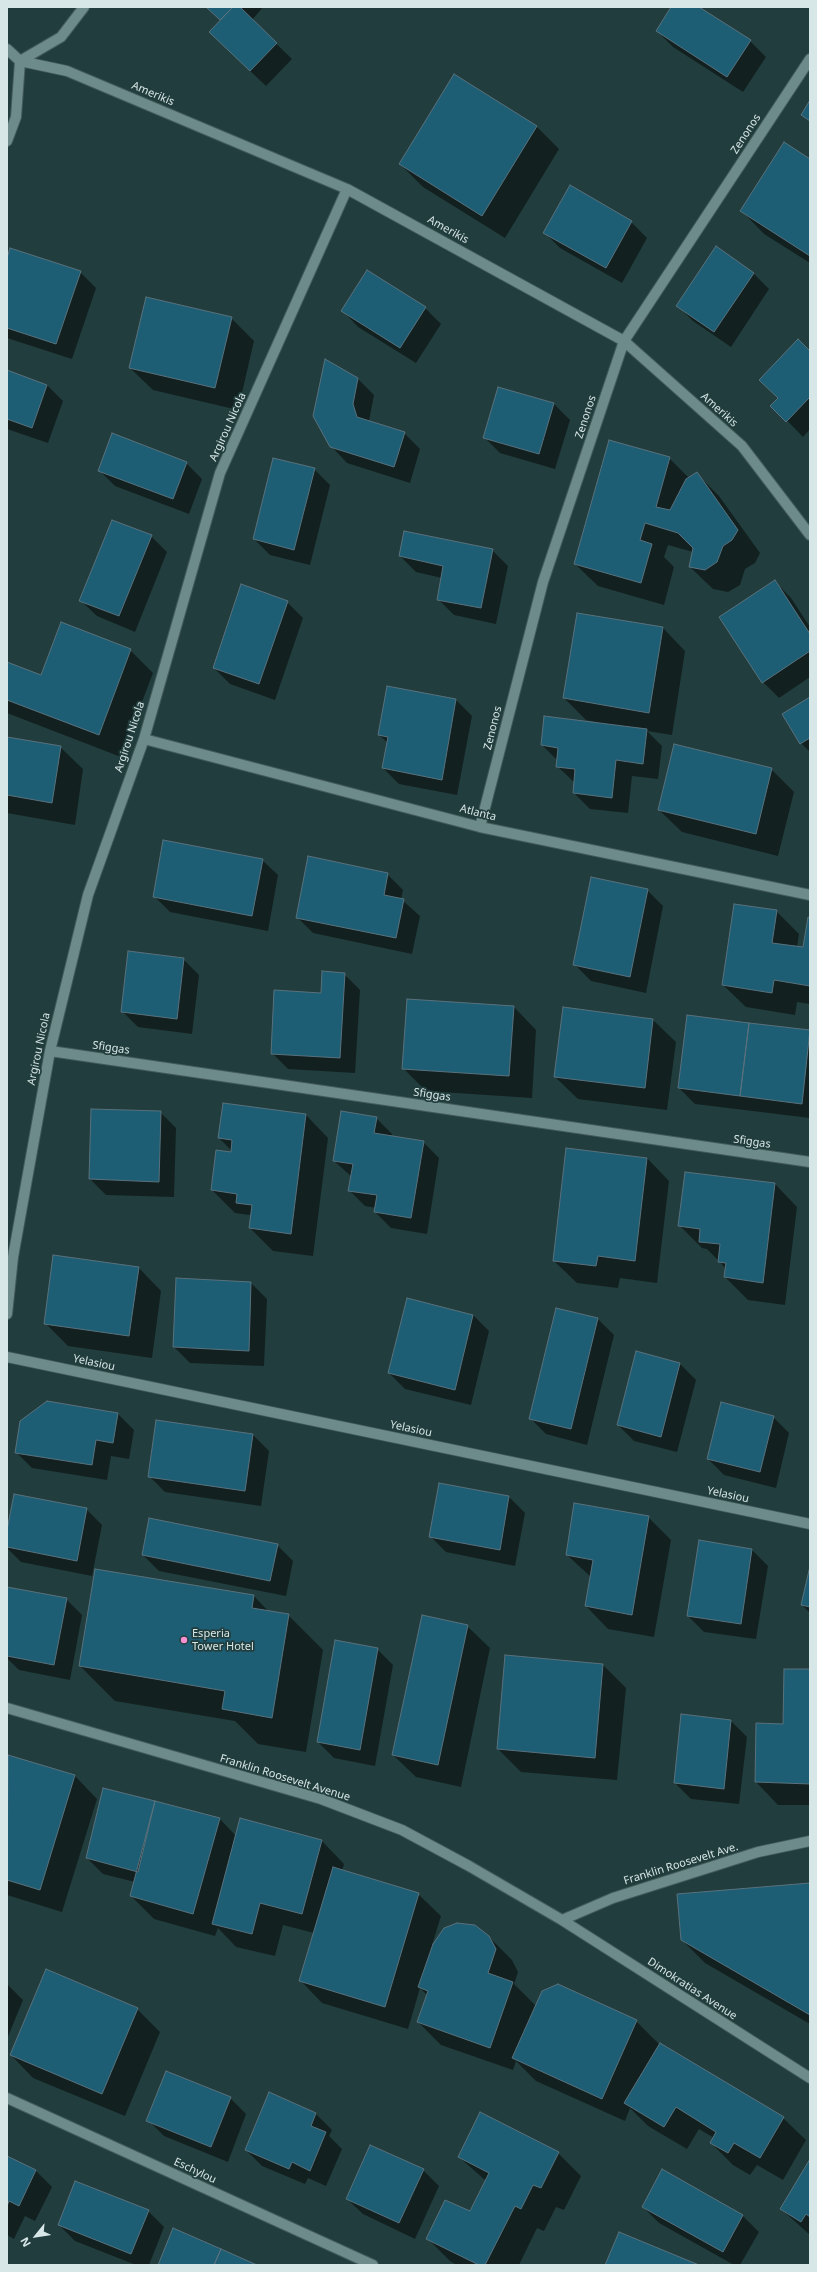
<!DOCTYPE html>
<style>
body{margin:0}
#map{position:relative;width:817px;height:2272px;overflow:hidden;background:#223d3d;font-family:"Noto Sans",sans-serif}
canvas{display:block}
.frame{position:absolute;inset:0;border:8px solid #d7e6e6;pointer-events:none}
.north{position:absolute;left:16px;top:2216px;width:40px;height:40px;-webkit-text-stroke:3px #223d3d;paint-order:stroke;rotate:240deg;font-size:11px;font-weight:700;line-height:16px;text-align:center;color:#d7e6e6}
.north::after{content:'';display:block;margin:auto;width:14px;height:18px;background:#d7e6e6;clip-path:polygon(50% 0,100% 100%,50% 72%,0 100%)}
</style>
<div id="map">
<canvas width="817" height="2272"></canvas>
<div class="frame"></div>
<div class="north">N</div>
</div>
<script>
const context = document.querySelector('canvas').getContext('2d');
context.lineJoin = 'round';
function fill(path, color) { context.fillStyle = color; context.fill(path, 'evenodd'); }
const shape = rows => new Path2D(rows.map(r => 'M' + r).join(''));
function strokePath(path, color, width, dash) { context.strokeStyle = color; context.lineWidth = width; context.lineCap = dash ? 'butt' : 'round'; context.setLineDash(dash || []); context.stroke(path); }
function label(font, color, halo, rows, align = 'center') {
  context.font = font + ' "Noto Sans",sans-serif'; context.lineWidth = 3.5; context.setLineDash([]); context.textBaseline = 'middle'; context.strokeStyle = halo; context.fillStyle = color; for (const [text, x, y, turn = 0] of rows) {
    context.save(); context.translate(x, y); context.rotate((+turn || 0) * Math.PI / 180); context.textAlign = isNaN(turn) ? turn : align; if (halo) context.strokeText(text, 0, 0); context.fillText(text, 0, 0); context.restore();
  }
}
fill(shape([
 [206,7,263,7,252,20,292,59,266,86,226,48,221,21],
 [673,7,698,7,750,41,766,57,743,92,673,47,657,31],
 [536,126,559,149,505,238,423,187,400,164],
 [810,160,810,263,764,234,742,211],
 [631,222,647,238,622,283,560,248,544,232],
 [7,262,80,272,96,288,72,359,7,338],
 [753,273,769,289,731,347,693,321,677,305],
 [425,308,441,324,416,363,358,327,343,311],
 [231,318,254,341,238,410,153,390,130,368],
 [810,352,810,429,803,437,772,405],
 [325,361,358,379,374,395,369,421,404,433,420,449,410,483,347,463,331,446],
 [7,372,47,385,63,401,48,443,7,429],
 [554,404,570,420,555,469,500,453,484,437],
 [669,458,689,478,696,473,719,496,760,553,755,563,745,569,740,585,728,592,713,589,690,567,693,552,668,545,664,557,674,567,664,605,598,586,575,564],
 [186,463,202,479,189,514,115,486,99,470],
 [314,469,330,485,310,565,270,555,254,539],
 [151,536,167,552,135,632,97,616,81,601],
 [492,550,508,566,496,624,454,615,438,599,442,578,416,572,400,556],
 [775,582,791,598,810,627,810,677,779,698,763,682],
 [287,602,303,618,275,700,230,684,214,668],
 [663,628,685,651,672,735,647,731,662,746,658,779,632,776,628,813,590,809,574,793,575,783,557,766,558,761,542,745,595,724,596,722,586,720,564,698],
 [130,650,153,673,121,757,7,713,7,663,42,676],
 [388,687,456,700,472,716,457,795,399,784,383,768,388,743,379,735],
 [810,699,810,752,801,743],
 [7,738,60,747,83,769,75,825,7,813],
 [771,769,794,792,778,856,682,832,659,810],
 [262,860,278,875,268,931,170,912,154,896],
 [387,874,403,890,401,899,420,916,412,954,313,933,297,917],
 [647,890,663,906,646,993,591,981,575,965],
 [776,911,799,934,797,947,804,948,810,919,810,1004,797,1002,795,1015,746,1007,723,985],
 [183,959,199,975,192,1034,138,1027,122,1011],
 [344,974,360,990,355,1073,288,1069,272,1053,322,994],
 [514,1007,536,1030,532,1098,426,1091,403,1068],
 [563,1009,653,1020,676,1042,667,1110,578,1099,555,1077],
 [688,1016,810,1031,810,1118,695,1104,679,1088],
 [160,1112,176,1128,174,1197,106,1195,90,1179],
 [306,1115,328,1138,313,1256,273,1251,250,1228,252,1217,250,1215,235,1213,212,1190,232,1151,219,1138],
 [376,1118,392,1134,392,1137,423,1142,439,1158,427,1234,391,1228,375,1212,376,1208,365,1206,349,1190,352,1177,334,1161],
 [647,1158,669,1181,657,1283,620,1278,618,1288,577,1283,554,1261],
 [775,1184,797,1207,785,1305,748,1300,725,1277,726,1269,719,1261,707,1249,702,1248,679,1225],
 [139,1268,161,1291,152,1358,68,1346,45,1323],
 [251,1283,267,1299,264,1366,190,1363,174,1347],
 [557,1309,598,1319,614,1335,587,1445,546,1434,530,1418],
 [473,1315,489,1331,471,1405,405,1389,389,1373],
 [637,1353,680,1364,696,1380,677,1452,634,1441,618,1425],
 [118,1414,134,1430,129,1459,111,1456,107,1480,32,1468,16,1452],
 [773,1417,789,1433,776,1488,724,1475,708,1459],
 [253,1435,269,1451,261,1506,165,1492,149,1476],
 [509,1497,525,1513,515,1566,446,1552,430,1536],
 [86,1509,102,1525,92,1576,21,1562,7,1548,7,1536],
 [648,1517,671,1540,654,1637,608,1629,586,1606,591,1577,567,1555],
 [277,1545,293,1561,286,1596,159,1571,143,1555],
 [752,1550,768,1566,756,1639,704,1632,688,1616],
 [810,1570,810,1613,802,1605],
 [7,1588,66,1599,82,1615,70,1680,19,1670,7,1658],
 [254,1596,269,1612,288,1615,323,1650,306,1752,258,1744,235,1721,115,1701,80,1666],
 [467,1626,490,1648,461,1787,416,1777,393,1755],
 [377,1649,393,1665,375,1766,334,1758,318,1742],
 [506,1656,603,1665,626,1688,617,1780,521,1772,498,1749],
 [810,1670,810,1805,778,1805,756,1782],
 [731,1721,747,1737,739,1804,691,1799,675,1783],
 [8,1756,75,1776,97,1799,62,1912,7,1895],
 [219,1818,236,1836,322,1841,344,1864,342,1871,418,1894,441,1916,432,1945,489,1937,512,1960,518,1972,514,1984,536,2006,636,2021,660,2045,783,2118,806,2140,783,2180,757,2165,750,2175,733,2165,711,2143,714,2138,699,2129,687,2149,648,2126,630,2108,625,2121,536,2081,516,2061,513,2070,441,2045,418,2022,427,1995,420,1988,408,2029,322,2003,300,1980,314,1933,283,1925,275,1956,236,1947,218,1928,215,1936,154,1919,131,1896,135,1882,103,1874,87,1858],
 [810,1884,810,2024,705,1963,682,1940],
 [7,1984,23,2000,7,2039],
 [137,2009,160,2032,125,2116,33,2078,11,2055],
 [270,2094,316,2114,332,2130,329,2136,342,2149,326,2186,308,2178,305,2184,262,2166,246,2150],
 [230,2098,246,2114,228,2162,164,2136,148,2120],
 [558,2153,581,2176,564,2210,556,2207,544,2231,537,2228,519,2265,457,2265,450,2261,427,2238,470,2213,486,2181,459,2157],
 [7,2157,36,2171,52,2187,35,2221,25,2216,14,2239,7,2235],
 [810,2161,810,2235,781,2209],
 [423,2170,439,2186,415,2239,363,2214,347,2199],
 [663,2171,743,2216,759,2232,740,2265,734,2265,659,2223,643,2207],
 [148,2211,164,2227,149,2265,136,2265,75,2241,59,2225]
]), '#0007');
const building = shape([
 [206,7,233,7,220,20,206,7],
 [233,7,240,7,277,43,250,71,209,32,233,7],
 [671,7,699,7,751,40,727,77,656,31,671,7],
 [454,74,537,126,482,216,399,164,454,74],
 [810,100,810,121,801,115,810,100],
 [784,142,810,159,810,256,740,211,784,142],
 [570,185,632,221,606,268,543,233,570,185],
 [716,246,754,273,714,332,676,306,716,246],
 [10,248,81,271,56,344,7,328,7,258,10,248],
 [367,270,426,307,400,348,341,311,367,270],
 [146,297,232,317,215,388,129,368,146,297],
 [798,339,810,351,810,397,786,422,770,406,778,398,759,380,798,339],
 [325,359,358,378,353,404,357,417,405,432,394,467,330,447,313,416,325,359],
 [7,370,47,385,32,428,7,419,7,370],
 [498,387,554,403,539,454,483,438,498,387],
 [112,433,187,462,173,499,98,471,112,433],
 [609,440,670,457,656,507,670,510,686,479,697,472,738,530,732,540,723,546,717,562,705,570,689,567,693,548,678,533,645,523,640,540,652,544,641,583,574,564,609,440],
 [273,458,315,468,294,550,253,539,273,458],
 [112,520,152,535,119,616,79,601,112,520],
 [404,531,493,549,481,608,437,600,443,566,399,556,404,531],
 [775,580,810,634,810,651,762,683,719,617,775,580],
 [241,584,288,601,259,684,213,668,241,584],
 [577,613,663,627,649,713,563,698,577,613],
 [61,622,131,649,99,735,7,700,7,662,41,675,61,622],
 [387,686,456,699,442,780,382,768,388,737,378,735,387,686],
 [810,697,810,738,800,744,782,714,810,697],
 [544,716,647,729,643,764,616,760,612,798,573,793,575,769,556,767,558,748,541,745,544,716],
 [7,737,61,746,52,803,7,795,7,737],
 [674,744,772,768,756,834,658,810,674,744],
 [163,840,263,859,252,916,153,897,163,840],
 [308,856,388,873,384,895,404,899,396,938,296,918,308,856],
 [591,877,648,889,630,977,573,965,591,877],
 [734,904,777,910,772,943,803,947,808,917,810,918,810,986,774,980,772,993,722,985,734,904],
 [128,951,184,958,177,1019,121,1012,128,951],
 [322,971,345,973,340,1058,271,1054,274,990,321,993,322,971],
 [407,999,514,1006,509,1076,402,1069,407,999],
 [563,1007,653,1019,645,1088,554,1077,563,1007],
 [687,1015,749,1023,740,1096,678,1088,687,1015],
 [749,1023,810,1030,802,1104,740,1096,749,1023],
 [223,1103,306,1114,291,1234,249,1228,252,1205,236,1203,237,1194,211,1190,216,1150,231,1152,232,1140,218,1138,223,1103],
 [91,1109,161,1111,159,1182,89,1179,91,1109],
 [341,1111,377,1117,374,1133,424,1141,411,1218,374,1212,377,1195,348,1191,353,1164,333,1161,341,1111],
 [566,1148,647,1158,635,1261,598,1256,596,1266,553,1261,566,1148],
 [685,1172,775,1183,763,1283,724,1277,726,1263,718,1262,720,1244,699,1242,700,1229,678,1226,685,1172],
 [53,1255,139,1267,129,1336,44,1324,53,1255],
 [176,1278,251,1282,249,1351,173,1347,176,1278],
 [407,1298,473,1315,455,1390,388,1373,407,1298],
 [556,1308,598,1318,571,1429,529,1419,556,1308],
 [636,1351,680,1363,661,1437,617,1425,636,1351],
 [47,1401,118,1413,113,1443,96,1440,92,1465,15,1453,20,1421,47,1401],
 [721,1402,774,1416,760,1472,707,1459,721,1402],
 [156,1420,253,1434,245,1491,148,1477,156,1420],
 [439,1483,509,1496,500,1550,429,1537,439,1483],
 [14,1494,87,1508,77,1561,7,1547,7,1530,14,1494],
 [574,1503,649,1516,632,1615,585,1606,593,1560,566,1555,574,1503],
 [149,1518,278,1544,270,1581,142,1555,149,1518],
 [699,1540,752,1549,741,1624,687,1616,699,1540],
 [810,1566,810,1607,801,1605,810,1566],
 [95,1569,254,1595,252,1608,289,1614,272,1718,222,1709,225,1691,79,1666,95,1569],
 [7,1587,67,1598,54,1665,7,1656,7,1587],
 [422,1615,468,1625,438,1765,392,1755,422,1615],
 [335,1640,378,1648,360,1750,317,1742,335,1640],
 [505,1655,603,1664,595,1758,497,1749,505,1655],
 [784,1669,810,1669,810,1784,755,1782,756,1723,783,1724,784,1669],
 [681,1714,731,1720,724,1789,674,1783,681,1714],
 [8,1755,75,1775,40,1890,7,1880,8,1755],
 [103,1788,155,1801,138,1872,86,1858,103,1788],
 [155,1801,220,1818,193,1914,130,1896,155,1801],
 [240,1818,322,1840,302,1914,260,1903,252,1934,212,1924,240,1818],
 [333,1867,419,1893,385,2007,299,1981,333,1867],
 [810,1883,810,2015,681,1940,677,1894,810,1883],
 [457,1923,475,1925,489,1936,496,1949,488,1973,513,1982,490,2048,417,2022,428,1991,418,1987,433,1944,444,1928,457,1923],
 [46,1969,138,2008,102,2094,10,2055,46,1969],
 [558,1984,637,2020,602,2099,512,2058,542,1991,558,1984],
 [660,2043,784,2117,760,2158,734,2143,728,2153,710,2143,716,2132,676,2107,664,2127,624,2103,660,2043],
 [166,2071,231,2097,211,2147,146,2121,166,2071],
 [269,2092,316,2113,311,2126,326,2132,310,2171,292,2162,289,2169,245,2150,269,2092],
 [480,2112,559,2152,541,2188,533,2185,521,2209,515,2206,485,2265,479,2265,426,2239,445,2200,470,2211,489,2173,458,2157,480,2112],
 [370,2145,424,2169,399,2223,346,2199,370,2145],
 [7,2156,36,2170,19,2206,9,2201,7,2206,7,2156],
 [810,2159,810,2217,806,2214,801,2222,780,2209,810,2159],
 [662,2169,743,2215,723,2252,642,2207,662,2169],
 [75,2181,149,2210,131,2254,58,2225,75,2181],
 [173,2228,221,2249,214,2265,158,2265,173,2228],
 [619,2232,699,2265,605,2265,619,2232],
 [221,2249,257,2265,214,2265,221,2249]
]);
fill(building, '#1e5e75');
strokePath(building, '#59717c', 1);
const street = shape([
 [20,61,67,71,347,189,624,341,742,446,810,535],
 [20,61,61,37,84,7],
 [144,739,480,827,810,895],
 [480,827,543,582,624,341,810,59],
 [50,1051,810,1162],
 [7,1314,13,1257,50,1051,88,895,144,739,220,473,347,189],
 [7,1357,810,1524],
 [7,1708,321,1799,402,1830,469,1866,562,1920,810,2078],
 [562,1920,613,1898,758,1852,810,1841],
 [7,2098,373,2265]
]);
const secondary = shape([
 [7,49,20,61,16,117,7,141]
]);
strokePath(street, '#425a5a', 12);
strokePath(secondary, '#425a5a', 12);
strokePath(street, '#6e8b8b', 10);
strokePath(secondary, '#6e8b8b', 10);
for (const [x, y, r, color] of [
 [184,1640,4,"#f591d3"]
]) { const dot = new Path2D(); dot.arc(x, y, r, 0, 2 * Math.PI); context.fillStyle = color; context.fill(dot); strokePath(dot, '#223d3d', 1.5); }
label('11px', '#d7e6e6', '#223d3d', [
 ["Amerikis",153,94,23],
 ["Zenonos",746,134,-57],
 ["Amerikis",448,230,29],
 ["Amerikis",719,410,42],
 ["Zenonos",586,417,-72],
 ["Argirou Nicola",228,427,-66],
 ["Zenonos",493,728,-76],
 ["Argirou Nicola",130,737,-72],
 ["Atlanta",478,813,14],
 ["Sfiggas",111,1048,8],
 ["Argirou Nicola",39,1049,-78],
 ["Sfiggas",432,1095,8],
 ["Sfiggas",752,1142,8],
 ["Yelasiou",94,1363,12],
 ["Yelasiou",411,1429,12],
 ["Yelasiou",728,1495,12],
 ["Franklin Roosevelt Avenue",285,1778,17],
 ["Franklin Roosevelt Ave.",681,1864,-17],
 ["Dimokratias Avenue",692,1989,33],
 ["Eschylou",195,2171,25]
]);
label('11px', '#d7e6e6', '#223d3d', [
 ["Esperia",192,1634],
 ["Tower Hotel",192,1647]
], 'left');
</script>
